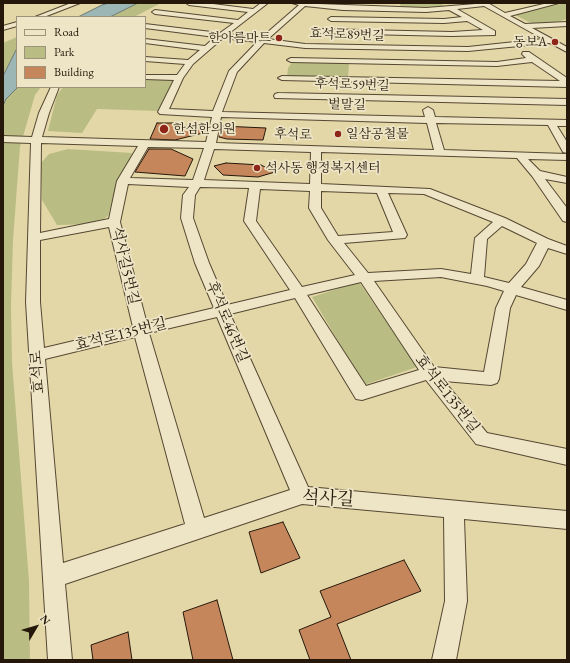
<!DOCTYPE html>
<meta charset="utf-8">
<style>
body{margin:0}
#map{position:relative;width:570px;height:663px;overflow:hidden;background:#e4d7a7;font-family:"EB Garamond",serif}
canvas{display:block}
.frame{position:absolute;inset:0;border:4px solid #25180b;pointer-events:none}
.legend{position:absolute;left:16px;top:16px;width:130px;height:72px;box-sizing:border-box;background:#ede5c6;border:1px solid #9d937b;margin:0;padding:5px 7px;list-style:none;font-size:12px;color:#25180b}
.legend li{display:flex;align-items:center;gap:8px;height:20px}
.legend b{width:20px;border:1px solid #9d937b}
.north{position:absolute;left:16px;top:607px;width:40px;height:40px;-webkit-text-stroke:3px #ede5c6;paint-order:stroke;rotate:52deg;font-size:11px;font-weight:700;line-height:16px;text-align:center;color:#25180b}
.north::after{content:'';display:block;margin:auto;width:14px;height:18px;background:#25180b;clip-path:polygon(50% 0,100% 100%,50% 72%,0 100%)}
</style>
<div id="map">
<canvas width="570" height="663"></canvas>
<div class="frame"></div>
<ul class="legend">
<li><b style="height:5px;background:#ede5c6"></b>Road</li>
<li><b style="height:11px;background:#b9bd84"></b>Park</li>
<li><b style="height:11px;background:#c6865b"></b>Building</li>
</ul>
<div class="north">N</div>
</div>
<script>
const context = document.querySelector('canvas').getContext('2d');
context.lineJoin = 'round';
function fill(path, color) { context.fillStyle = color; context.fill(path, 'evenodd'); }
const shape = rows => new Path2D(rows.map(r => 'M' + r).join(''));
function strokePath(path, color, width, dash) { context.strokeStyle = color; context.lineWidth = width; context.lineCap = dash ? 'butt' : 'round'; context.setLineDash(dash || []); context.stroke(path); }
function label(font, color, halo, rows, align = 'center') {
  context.font = font + ' "EB Garamond","Noto Serif KR",serif'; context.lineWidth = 3.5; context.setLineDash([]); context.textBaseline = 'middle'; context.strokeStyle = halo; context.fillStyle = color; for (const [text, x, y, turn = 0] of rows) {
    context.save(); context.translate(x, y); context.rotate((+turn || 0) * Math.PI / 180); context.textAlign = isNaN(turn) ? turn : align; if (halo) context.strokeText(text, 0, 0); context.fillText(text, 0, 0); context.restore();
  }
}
fill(shape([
 [138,3,161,3,134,17,110,17],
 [400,3,440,3,448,8,401,9],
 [567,3,567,19,546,25,537,26,513,14],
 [17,37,17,48,3,75,3,43],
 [293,61,349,63,348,78,287,76,288,68],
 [145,79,173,80,159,111,97,109,82,133,48,131,57,95,63,87,145,87],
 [18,87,41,87,35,95,20,147,13,240,11,306,12,362,29,581,30,660,3,660,3,106,6,99],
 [68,149,132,153,120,184,113,197,108,216,96,224,57,225,42,200,41,163,49,154],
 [359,282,417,367,364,385,312,297]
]), '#b9bd84');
const water = shape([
 [109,3,138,3,110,17,78,17,102,5,109,3],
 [17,48,18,87,6,99,3,106,3,76,17,48]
]);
fill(water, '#9bb6b4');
strokePath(water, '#6c7770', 1);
const building = shape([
 [157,123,180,123,180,126,208,126,207,132,175,140,150,139,157,123],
 [221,126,266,128,263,140,227,139,219,137,221,126],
 [149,149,171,149,193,159,185,176,135,172,149,149],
 [226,163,261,165,275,172,258,177,223,175,214,166,226,163],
 [283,522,300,558,261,573,249,532,283,522],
 [404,560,421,591,337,624,351,660,310,660,299,630,331,617,320,591,404,560],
 [217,600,233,660,193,660,183,612,217,600],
 [128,632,132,660,93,660,91,645,128,632]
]);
fill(building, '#c6865b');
strokePath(building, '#25180b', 1);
const minor = shape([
 [71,3,80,3,44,17,35,17,71,3],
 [186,3,205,3,253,9,261,3,268,3,228,34,261,38,299,5,292,3,426,8,488,3,505,13,548,3,559,3,510,16,525,24,567,22,567,26,532,28,567,47,567,52,550,43,468,51,305,48,264,43,237,72,222,112,425,117,423,110,428,107,433,110,435,117,567,120,567,126,557,126,567,142,567,153,563,152,548,125,436,123,444,150,567,154,567,160,528,159,540,171,567,177,567,183,545,179,567,208,567,222,563,221,532,176,517,158,321,152,321,184,430,189,505,218,548,239,567,246,567,254,548,248,539,266,521,287,567,300,567,310,516,295,510,308,499,379,497,383,491,385,444,381,487,433,567,449,567,465,476,444,426,380,362,400,356,399,295,298,230,314,308,487,567,511,567,529,464,519,467,601,456,660,432,660,445,601,444,517,302,504,65,584,72,660,48,660,26,302,31,143,3,142,3,136,32,137,39,113,51,87,59,87,49,113,42,137,206,142,212,117,160,114,158,112,174,80,145,79,145,75,177,75,185,64,145,61,145,57,188,60,200,50,145,43,145,39,205,46,215,37,145,28,145,24,220,33,234,23,155,14,152,12,155,10,238,20,248,12,189,5,186,3],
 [305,6,343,10,426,12,449,10,462,17,444,19,331,17,328,19,331,21,444,23,467,21,483,30,452,32,316,29,315,31,319,33,452,36,495,35,495,31,457,9,484,6,543,39,468,47,305,44,268,39,305,6],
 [223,38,257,42,229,71,213,111,169,109,183,78,193,64,223,38],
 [221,117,427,123,434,150,216,143,221,117],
 [41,143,138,146,117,181,109,219,40,233,41,143],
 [148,147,204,148,193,180,130,178,148,147],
 [214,149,311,152,310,184,204,180,214,149],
 [128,184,189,187,183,195,181,218,195,263,214,308,147,324,120,222,128,184],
 [200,187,249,188,244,221,290,290,227,305,209,263,193,218,195,195,200,187],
 [260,189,310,191,309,208,328,240,355,275,302,287,256,221,260,189],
 [321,191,377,193,393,232,338,236,321,208,321,191],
 [388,193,424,194,493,222,475,238,471,274,441,269,368,273,344,243,405,238,407,235,388,193],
 [502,226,537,243,526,264,509,283,484,277,487,239,502,226],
 [109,227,133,327,44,348,40,302,40,240,109,227],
 [441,277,487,286,504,291,496,308,484,372,434,367,374,281,441,277],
 [361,282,419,370,366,386,307,295,361,282],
 [217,317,290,490,204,518,149,333,217,317],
 [135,337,185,524,63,563,45,359,135,337],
 [17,22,17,26,3,30,3,26,17,22],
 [523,52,529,52,567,78,567,87,282,80,278,78,282,76,560,81,532,62,497,66,291,62,287,60,291,58,497,62,526,58,522,54,523,52],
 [278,93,567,99,567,105,275,98,274,96,275,94,278,93]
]);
strokePath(minor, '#554832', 2);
fill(minor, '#ede5c6');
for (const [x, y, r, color] of [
 [279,38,4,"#8f2418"],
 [555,42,4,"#8f2418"],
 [164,129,5,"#8f2418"],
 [338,134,4,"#8f2418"],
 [257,168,4,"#8f2418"]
]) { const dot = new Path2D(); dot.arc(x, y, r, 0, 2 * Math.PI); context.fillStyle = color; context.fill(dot); strokePath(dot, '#ede5c6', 1.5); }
label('13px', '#25180b', '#ede5c6', [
 ["효석로89번길",347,35,2],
 ["후석로59번길",352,85,2],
 ["벌말길",347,105,1],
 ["후석로",293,135,2]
]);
label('13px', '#25180b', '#ede5c6', [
 ["한아름마트",271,38,"right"],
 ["동보A",547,42,"right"],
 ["한섬한의원",173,129],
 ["일삼공철물",346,134],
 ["석사동 행정복지센터",265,168]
], 'left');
label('15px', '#25180b', '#ede5c6', [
 ["석사길5번길",125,266,77],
 ["후석로46번길",227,322,67],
 ["효석로135번길",121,335,-14],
 ["효석로",38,372,-94],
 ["효석로135번길",447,394,52]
]);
label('18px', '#25180b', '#ede5c6', [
 ["석사길",328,499,3]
]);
</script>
